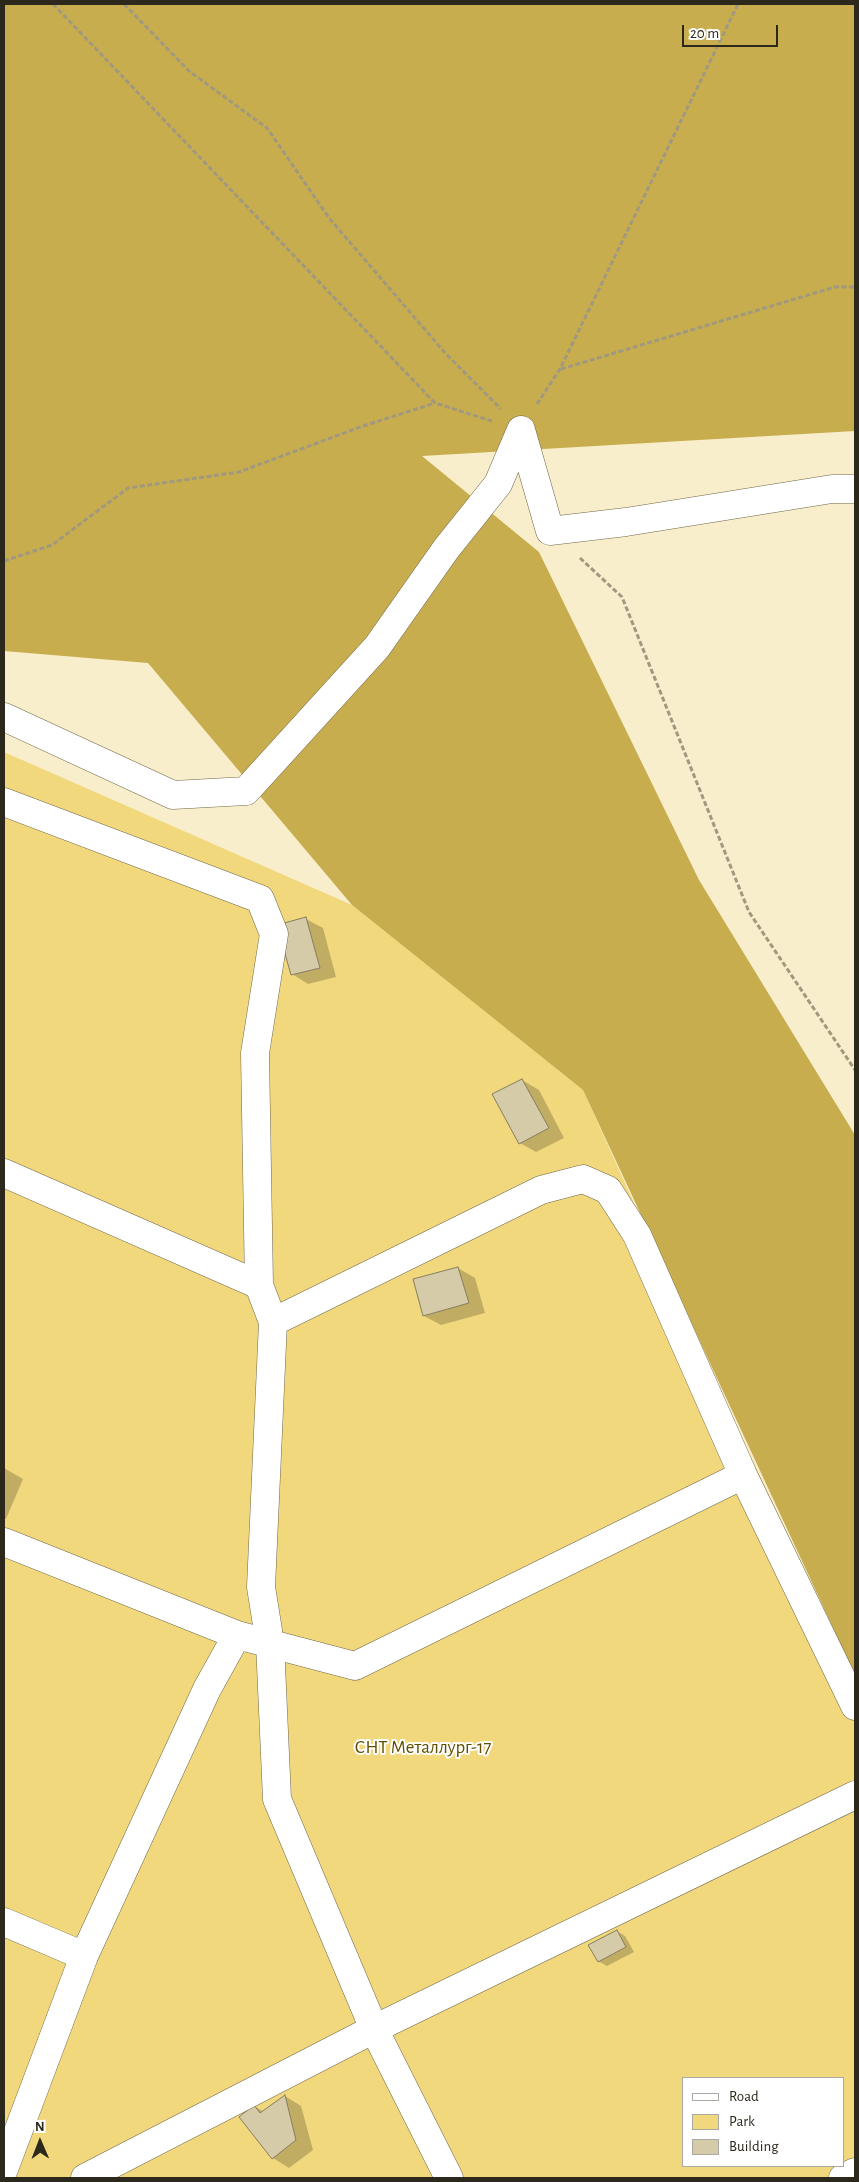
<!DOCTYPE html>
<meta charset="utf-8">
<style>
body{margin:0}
#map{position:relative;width:859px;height:2182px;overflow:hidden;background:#f8eecb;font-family:"Alegreya Sans",sans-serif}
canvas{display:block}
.frame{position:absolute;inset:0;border:5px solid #2c281b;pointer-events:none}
.legend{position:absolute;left:682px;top:2077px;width:162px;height:90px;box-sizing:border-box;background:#fff;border:1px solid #aba9a4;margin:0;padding:6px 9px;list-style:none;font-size:15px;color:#2c281b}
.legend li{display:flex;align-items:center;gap:10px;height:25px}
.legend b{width:25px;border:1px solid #aba9a4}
.north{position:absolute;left:15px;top:2117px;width:50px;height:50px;-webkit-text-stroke:4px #fff;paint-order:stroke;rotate:359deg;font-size:14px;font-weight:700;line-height:20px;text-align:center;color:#2c281b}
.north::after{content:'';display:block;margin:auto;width:18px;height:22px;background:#2c281b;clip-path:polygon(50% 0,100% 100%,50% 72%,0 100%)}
.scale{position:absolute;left:682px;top:25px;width:96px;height:22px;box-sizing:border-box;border:2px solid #2c281b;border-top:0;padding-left:6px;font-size:15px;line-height:18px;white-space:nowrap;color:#2c281b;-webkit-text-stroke:4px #fff;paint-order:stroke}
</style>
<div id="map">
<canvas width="859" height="2182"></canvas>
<div class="frame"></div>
<ul class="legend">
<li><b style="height:6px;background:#fff"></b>Road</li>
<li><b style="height:14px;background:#f2d87d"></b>Park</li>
<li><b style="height:14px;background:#d5cba9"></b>Building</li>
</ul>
<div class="north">N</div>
<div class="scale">20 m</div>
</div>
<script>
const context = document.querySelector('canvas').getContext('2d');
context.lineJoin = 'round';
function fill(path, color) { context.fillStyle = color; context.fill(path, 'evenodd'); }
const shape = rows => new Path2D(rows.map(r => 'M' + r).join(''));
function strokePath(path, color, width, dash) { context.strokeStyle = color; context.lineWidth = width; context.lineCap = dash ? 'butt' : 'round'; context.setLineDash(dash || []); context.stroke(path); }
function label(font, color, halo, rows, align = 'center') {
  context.font = font + ' "Alegreya Sans",sans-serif'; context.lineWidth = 4; context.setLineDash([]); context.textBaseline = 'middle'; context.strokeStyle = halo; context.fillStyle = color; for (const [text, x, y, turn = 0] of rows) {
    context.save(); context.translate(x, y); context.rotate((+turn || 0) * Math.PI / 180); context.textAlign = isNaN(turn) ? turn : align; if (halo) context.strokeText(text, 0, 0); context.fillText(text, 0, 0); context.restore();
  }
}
fill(shape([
 [4,752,352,905,583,1090,702,1354,855,1676,855,2178,4,2178],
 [683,2078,843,2078,843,2166,683,2166]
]), '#f2d87d');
fill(shape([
 [4,4,855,4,855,431,422,456,539,552,699,880,855,1135,855,1675,583,1090,352,905,148,663,4,651]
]), '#c7ad4e');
fill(shape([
 [306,919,323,928,336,977,308,984,292,974],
 [522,1080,539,1090,564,1138,536,1152,520,1143],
 [458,1268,475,1278,485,1313,441,1325,424,1316],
 [4,1468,23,1479,6,1519,4,1518],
 [617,1931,625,1936,634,1952,607,1966,598,1961],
 [285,2096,301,2106,313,2150,289,2168,273,2158,254,2106,264,2112]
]), '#0003');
const building = shape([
 [306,917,320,968,291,975,277,925,306,917],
 [522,1079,549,1128,519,1144,492,1094,522,1079],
 [458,1267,469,1303,423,1316,413,1279,458,1267],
 [617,1930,626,1947,598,1962,588,1945,617,1930],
 [285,2095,296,2140,272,2159,239,2117,254,2105,260,2113,285,2095]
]);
fill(building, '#d5cba9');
strokePath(building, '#877e5e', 1);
const minor = shape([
 [4,717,173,795,246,791,377,647,446,549,498,484,521,430,550,531,626,522,832,489,855,489],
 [4,802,260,899,274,934,255,1053,259,1285,273,1322,261,1587,270,1643,277,1799,374,2029,449,2178],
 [4,1173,259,1285],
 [273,1322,541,1190,583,1179,608,1190,637,1235,743,1475,855,1706],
 [4,1542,237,1635,355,1666,743,1475],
 [4,1922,84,1956],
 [4,2169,84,1956,207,1689,237,1635],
 [85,2178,374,2029,855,1795],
 [843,2178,855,2172]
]);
strokePath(minor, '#706748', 29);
strokePath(shape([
 [53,4,435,403,492,421],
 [124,4,189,71,267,128,329,218,446,354,501,409],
 [561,369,835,287,855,287],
 [537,404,560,369,738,4],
 [580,558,622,597,749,912,855,1070],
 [4,561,52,545,128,488,239,472,363,426,435,403]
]), '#a0997f', 3, [5, 2.5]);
strokePath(minor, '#fff', 28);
label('19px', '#604f00', '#fff', [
 ["СНТ Металлург-17",423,1747]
]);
</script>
